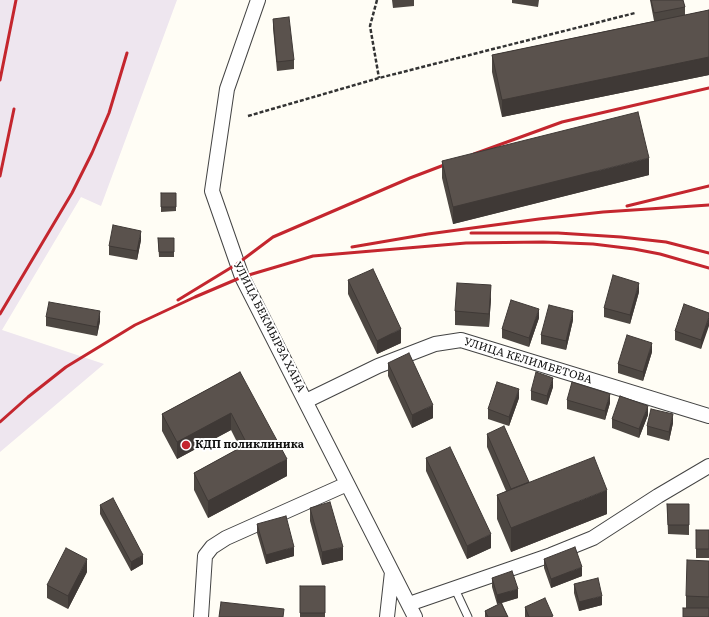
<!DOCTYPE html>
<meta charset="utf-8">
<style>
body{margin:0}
canvas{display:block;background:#fffdf5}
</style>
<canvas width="709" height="617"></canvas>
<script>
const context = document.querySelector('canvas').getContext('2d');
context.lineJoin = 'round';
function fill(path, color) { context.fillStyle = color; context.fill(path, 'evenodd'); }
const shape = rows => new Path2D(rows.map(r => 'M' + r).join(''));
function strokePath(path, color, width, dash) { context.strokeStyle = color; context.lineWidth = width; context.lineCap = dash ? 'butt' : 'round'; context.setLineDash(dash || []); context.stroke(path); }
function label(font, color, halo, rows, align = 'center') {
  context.font = font + ' Literata,serif'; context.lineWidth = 4; context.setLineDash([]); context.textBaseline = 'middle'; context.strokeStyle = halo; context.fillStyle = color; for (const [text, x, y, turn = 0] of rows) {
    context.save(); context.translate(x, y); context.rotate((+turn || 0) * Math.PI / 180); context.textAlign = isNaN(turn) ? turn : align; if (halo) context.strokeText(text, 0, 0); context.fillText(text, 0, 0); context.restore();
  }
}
fill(shape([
 [0,0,177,0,101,206,81,197,2,330,104,364,0,452]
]), '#eee6ef');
const lane = shape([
 [454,587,468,617]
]);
const street = shape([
 [258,0,227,89,212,191,242,277,415,617],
 [306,401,378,366,435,344,461,340,709,416],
 [409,604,551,555,593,538,658,496,709,466],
 [201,617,205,556,212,547,226,538,347,484],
 [387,617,392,572]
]);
strokePath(lane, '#444', 9);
strokePath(street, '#444', 16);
strokePath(shape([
 [377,0,370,26,379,78],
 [248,116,379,78,635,13]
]), '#333', 2.5, [4, 2]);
strokePath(lane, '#fff', 7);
strokePath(street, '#fff', 14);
strokePath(shape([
 [0,80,16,0],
 [474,154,562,122,709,88],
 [0,176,14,109],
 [627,206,709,186],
 [471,233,558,233,621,237,666,242,709,253],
 [352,247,428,234,539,219,603,212,709,205],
 [178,300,237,264,273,237,410,178,452,162],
 [0,314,72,193,92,153,109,113,127,53],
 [0,422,28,397,66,367,135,325,195,297,242,277,313,256,466,243,543,242,593,244,634,249,660,254,709,268]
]), '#c4262e', 3);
fill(shape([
 [392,0,414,0,414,6,393,8],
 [512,0,539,0,538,7,512,3],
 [650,0,683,0,685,7,685,15,709,10,709,75,502,117,492,72,492,55,654,21],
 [273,19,294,60,294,69,277,71,273,28],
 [442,161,649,175,453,224,442,178],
 [161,193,176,193,176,211,161,212],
 [158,238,174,238,174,257,159,257],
 [141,240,137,260,109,255,109,246],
 [348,280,401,343,377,354,348,294],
 [639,292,630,324,604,317,604,308],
 [491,298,489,327,455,325,455,311],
 [709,313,701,349,675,340,675,331],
 [46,317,100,321,97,336,46,326],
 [539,318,529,347,502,338,502,329],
 [573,320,566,350,541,344,541,335],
 [652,352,643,381,618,373,618,364],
 [388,363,433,418,412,428,388,376],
 [240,372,287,476,208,518,194,490,194,473,240,448,231,430,177,459,162,431,162,414],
 [553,387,547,405,531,400,531,391],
 [519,398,509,426,488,419,488,409],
 [567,400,610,403,605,420,567,409],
 [648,415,639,438,612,428,612,419],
 [673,423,669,441,647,435,647,426],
 [487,434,529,482,607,514,511,552,497,519,497,495,506,491,487,447],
 [426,458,491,548,467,559,426,471],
 [667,504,689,504,689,535,668,534],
 [100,505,143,564,131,571,100,514],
 [310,508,343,560,322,565,310,521],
 [257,524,294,556,266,564,257,533],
 [696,530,709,530,709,558,696,558],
 [544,559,582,576,551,588,544,568],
 [709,561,709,617,686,608,686,596],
 [87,572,68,609,47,598,47,585],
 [492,578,518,598,502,603,508,617,485,617,485,611,501,603,497,604,492,587],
 [574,584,602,605,579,611,574,593],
 [300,586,325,586,325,617,300,617],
 [525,607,553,617,525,617]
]), '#4d4742');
fill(shape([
 [709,57,709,75,502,117,502,100],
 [649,158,649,175,453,224,453,207],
 [141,231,141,240,137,260,137,251],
 [639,283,639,292,630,324,630,315],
 [491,285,491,298,489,327,489,314],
 [539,309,539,318,529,347,529,338],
 [100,311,100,321,97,336,97,327],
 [573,311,573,320,566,350,566,341],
 [709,317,709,326,701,349,701,340],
 [401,329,401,343,377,354,377,341],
 [652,343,652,352,643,381,643,372],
 [553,378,553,387,547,405,547,396],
 [519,389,519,398,509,426,509,417],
 [610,394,610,403,605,420,605,411],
 [433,405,433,418,412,428,412,415],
 [648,406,648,415,639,438,639,429],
 [231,413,231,430,177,459,177,442],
 [673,414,673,423,669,441,669,432],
 [287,459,287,476,208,518,208,501],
 [607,490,607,514,511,552,511,528],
 [491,534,491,548,467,559,467,546],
 [294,547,294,556,266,564,266,555],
 [343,547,343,560,322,565,322,552],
 [143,555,143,564,131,571,131,562],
 [87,559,87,572,68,609,68,596],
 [582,567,582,576,551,588,551,579],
 [518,589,518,598,497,604,497,595],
 [602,596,602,605,579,611,579,602]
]), '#3f3936');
const building = shape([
 [651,0,683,0,685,7,654,13,651,0],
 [709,10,709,57,502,100,492,55,709,10],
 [289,17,294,60,277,62,273,19,289,17],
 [638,112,649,158,453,207,442,161,638,112],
 [161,193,176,193,176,207,161,207,161,193],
 [113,225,141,231,137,251,109,246,113,225],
 [158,238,174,238,174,252,159,252,158,238],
 [373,269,401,329,377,341,348,280,373,269],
 [613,275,639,283,630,315,604,308,613,275],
 [457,283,491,285,489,314,455,311,457,283],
 [511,300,539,309,529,338,502,329,511,300],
 [49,302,100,311,97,327,46,317,49,302],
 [684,304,709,313,709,317,701,340,675,331,684,304],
 [549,305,573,311,566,341,541,335,549,305],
 [627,335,652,343,643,372,618,364,627,335],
 [409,353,433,405,412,415,388,363,409,353],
 [240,372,287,459,208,501,194,473,247,444,231,413,177,442,162,414,240,372],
 [536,372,553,378,547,396,531,391,536,372],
 [497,382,519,389,509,417,488,409,497,382],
 [572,382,610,394,605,411,567,400,572,382],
 [620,396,648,406,639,429,612,419,620,396],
 [651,409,673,414,669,432,647,426,651,409],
 [504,426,529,482,511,489,487,434,504,426],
 [450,447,491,534,467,546,426,458,450,447],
 [594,457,607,490,511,528,497,495,594,457],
 [113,498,143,555,131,562,100,505,113,498],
 [330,502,343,547,322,552,310,508,330,502],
 [667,504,689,504,689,525,668,525,667,504],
 [286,516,294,547,266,555,257,524,286,516],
 [696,530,709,530,709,549,696,549,696,530],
 [575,547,582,567,551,579,544,559,575,547],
 [66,548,87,559,68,596,47,585,66,548],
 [687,560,709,561,709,597,686,596,687,560],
 [512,571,518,589,497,595,492,578,512,571],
 [598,578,602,596,579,602,574,584,598,578],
 [300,586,325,586,325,613,300,613,300,586],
 [545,598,553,616,551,617,529,617,525,607,545,598],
 [221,602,284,609,283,617,219,617,221,602],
 [501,603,508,617,488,617,485,611,501,603],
 [683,608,709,608,709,617,683,617,683,608]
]);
fill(building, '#5a524d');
strokePath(building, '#3f3936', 1);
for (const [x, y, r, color] of [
 [186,445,5,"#c4262e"]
]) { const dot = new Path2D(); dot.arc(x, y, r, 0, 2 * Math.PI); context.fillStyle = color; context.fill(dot); strokePath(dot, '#fff', 1.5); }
label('11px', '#111', '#fff', [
 ["УЛИЦА БЕКМЫРЗА ХАНА",269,327,63],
 ["УЛИЦА КЕЛИМБЕТОВА",528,361,17]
]);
label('bold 11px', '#111', '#fff', [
 ["КДП поликлиника",195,445]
], 'left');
</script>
